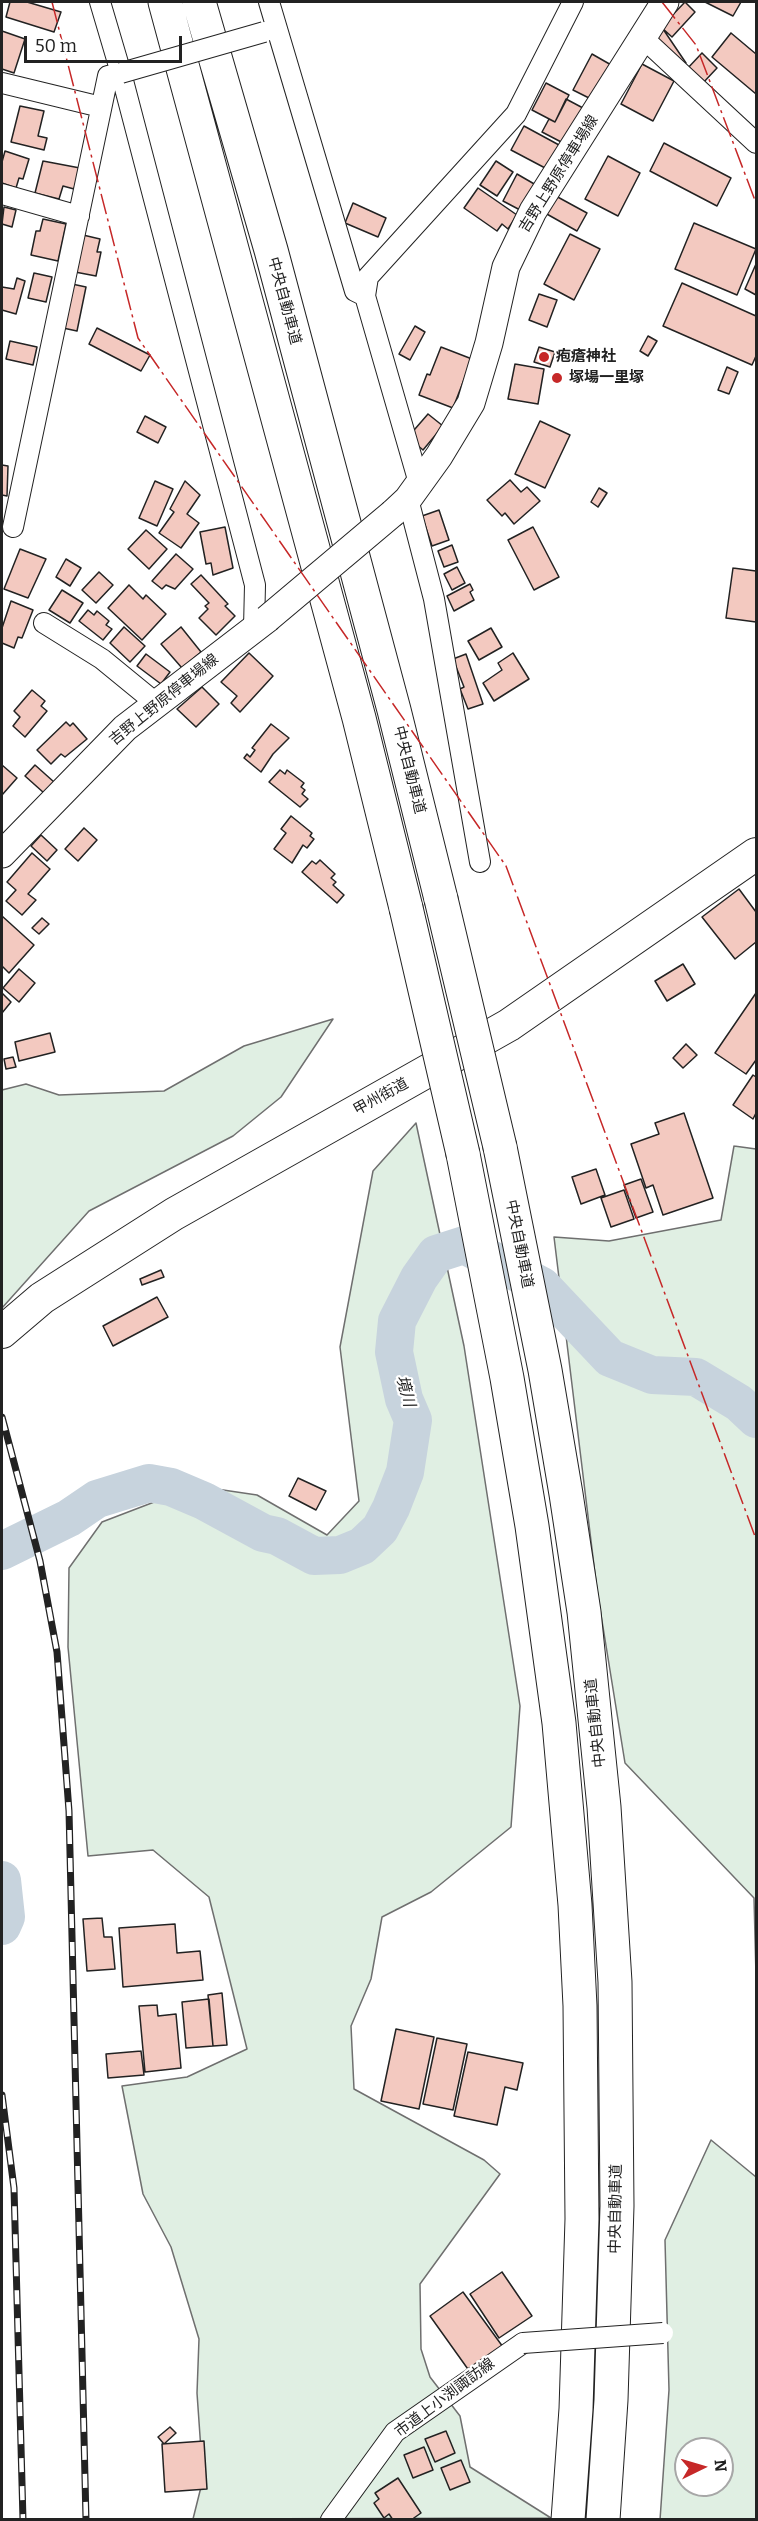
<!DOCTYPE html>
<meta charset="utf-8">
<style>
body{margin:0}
#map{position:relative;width:758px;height:2521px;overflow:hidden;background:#fff;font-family:Bitter,serif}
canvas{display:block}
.frame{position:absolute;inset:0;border:3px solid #222;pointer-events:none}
.north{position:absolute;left:674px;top:2437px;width:60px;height:60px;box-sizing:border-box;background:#fff;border:2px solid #a7a7a7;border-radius:50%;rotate:85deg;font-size:16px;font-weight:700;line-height:24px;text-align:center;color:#222}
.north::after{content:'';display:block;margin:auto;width:21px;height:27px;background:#c62828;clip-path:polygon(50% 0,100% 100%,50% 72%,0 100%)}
.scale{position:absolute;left:24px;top:36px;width:158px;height:27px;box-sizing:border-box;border:3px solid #222;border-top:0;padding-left:8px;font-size:18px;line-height:21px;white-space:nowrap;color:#222;-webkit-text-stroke:4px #fff;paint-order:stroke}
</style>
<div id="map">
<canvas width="758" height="2521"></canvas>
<div class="frame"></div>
<div class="north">N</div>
<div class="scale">50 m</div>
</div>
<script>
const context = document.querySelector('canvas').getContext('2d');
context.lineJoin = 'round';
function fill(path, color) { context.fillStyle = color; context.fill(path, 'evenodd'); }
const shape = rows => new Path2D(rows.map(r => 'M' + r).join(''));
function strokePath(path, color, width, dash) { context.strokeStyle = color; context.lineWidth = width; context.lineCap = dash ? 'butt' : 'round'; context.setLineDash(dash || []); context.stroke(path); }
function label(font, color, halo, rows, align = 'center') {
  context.font = font + ' Bitter,"Noto Sans JP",serif'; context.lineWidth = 4.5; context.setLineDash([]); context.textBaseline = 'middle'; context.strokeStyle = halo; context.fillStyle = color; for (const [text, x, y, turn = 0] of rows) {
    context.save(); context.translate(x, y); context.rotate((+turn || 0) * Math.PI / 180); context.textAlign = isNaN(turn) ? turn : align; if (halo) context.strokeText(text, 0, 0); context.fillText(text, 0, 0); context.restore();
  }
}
const green = shape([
 [333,1019,281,1097,233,1136,89,1211,2,1308,2,1090,26,1084,59,1095,164,1091,244,1046,333,1019],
 [416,1123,464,1346,520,1706,511,1827,431,1892,382,1917,371,1979,351,2026,354,2089,484,2160,500,2174,420,2284,421,2349,430,2377,460,2416,470,2467,551,2518,193,2519,203,2479,197,2393,199,2339,171,2247,143,2194,122,2086,187,2077,247,2049,209,1897,153,1850,88,1856,68,1647,69,1568,102,1522,196,1486,257,1495,327,1535,359,1501,340,1347,373,1171,416,1123],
 [734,1146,756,1149,756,1976,754,1898,625,1763,597,1590,554,1237,609,1241,721,1220,734,1146],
 [711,2140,756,2177,756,2519,660,2520,669,2390,665,2240,711,2140],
 [686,2449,722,2449,722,2485,686,2485,686,2449]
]);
fill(green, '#e0efe3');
strokePath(green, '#6f6f6f', 1.5);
strokePath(shape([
 [2,1551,69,1518,97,1499,149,1483,171,1487,204,1501,263,1533,277,1536,314,1556,340,1555,362,1546,380,1529,391,1508,405,1472,413,1420,404,1399,394,1352,397,1321,419,1278,436,1254,464,1245,542,1286,610,1358,652,1375,696,1377,739,1403,756,1419],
 [2,1880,6,1917,2,1926]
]), '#c7d3dd', 38);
const building = shape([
 [10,2,27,2,61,12,54,32,6,17,10,2],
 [685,2,695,12,672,37,661,27,685,2],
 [705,2,741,2,733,16,705,2],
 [663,29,686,63,678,69,655,34,663,29],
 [2,31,25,39,14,73,2,69,2,31],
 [731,33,756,54,756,94,712,57,731,33],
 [702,53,717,68,702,84,686,70,702,53],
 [592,54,613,66,595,101,573,90,592,54],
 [642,64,674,81,653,121,621,104,642,64],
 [546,83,569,95,555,122,532,110,546,83],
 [566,99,583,108,565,144,542,132,549,119,555,122,566,99],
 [20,106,44,111,38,136,47,138,44,150,11,142,20,106],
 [524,126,559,145,547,169,511,150,524,126],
 [664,143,731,178,717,206,650,171,664,143],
 [5,151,29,159,23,179,19,178,16,188,2,183,2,162,5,151],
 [608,156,640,173,618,216,585,199,608,156],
 [43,161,80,168,74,189,63,186,59,199,35,193,43,161],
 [496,161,513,172,497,196,480,185,496,161],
 [517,174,536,185,522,211,503,201,517,174],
 [478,188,517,215,508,229,502,224,497,231,464,208,478,188],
 [554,195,587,213,577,231,545,213,554,195],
 [353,203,386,218,378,237,345,223,353,203],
 [4,207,16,210,12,227,2,224,4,207],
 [43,219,66,224,58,261,31,255,36,231,40,231,43,219],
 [694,223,756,249,737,295,675,269,694,223],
 [570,234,600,249,574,300,544,284,570,234],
 [83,235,100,239,97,252,101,252,96,276,75,272,83,235],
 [756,264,756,295,745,289,756,264],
 [34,273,52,277,46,302,28,298,34,273],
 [17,278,25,281,16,314,2,310,2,287,14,289,17,278],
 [682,283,756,316,756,356,752,365,663,326,682,283],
 [72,284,86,287,77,331,63,328,72,284],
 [539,294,557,300,547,327,529,320,539,294],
 [415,326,425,332,410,360,399,354,415,326],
 [97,328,150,355,141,371,89,344,97,328],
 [648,336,657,341,648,356,640,351,648,336],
 [10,341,37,347,33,365,6,359,10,341],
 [441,347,472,359,453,408,419,395,427,374,430,375,441,347],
 [539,347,555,352,550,367,534,362,539,347],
 [515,364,544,369,538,404,508,399,515,364],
 [727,367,738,372,729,394,718,390,727,367],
 [428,414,443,426,423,450,408,437,428,414],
 [145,416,166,427,158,443,137,432,145,416],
 [540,421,570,435,545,488,515,474,540,421],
 [2,465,8,466,7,496,2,495,2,465],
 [510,480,521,492,527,487,540,501,514,524,505,513,502,516,487,500,510,480],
 [155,481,173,489,157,526,139,518,155,481],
 [185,481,200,495,187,514,199,523,181,548,159,533,174,512,170,509,185,481],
 [599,488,607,493,598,507,591,502,599,488],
 [439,510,449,540,432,546,422,516,439,510],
 [225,527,233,568,213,575,211,563,206,564,200,532,225,527],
 [533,527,559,577,534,590,508,540,533,527],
 [146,530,167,549,149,569,128,549,146,530],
 [452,545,458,562,444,567,438,551,452,545],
 [20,549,46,559,28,598,4,589,20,549],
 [176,554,193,569,175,589,166,585,162,589,152,581,176,554],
 [66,559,81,568,70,586,56,577,66,559],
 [457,567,465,583,452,590,444,574,457,567],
 [733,568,756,571,756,622,726,618,733,568],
 [99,572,113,585,96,603,82,590,99,572],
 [201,575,228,604,225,606,235,616,216,635,199,618,208,609,205,606,209,603,191,584,201,575],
 [470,584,473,590,470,592,474,600,454,611,447,596,470,584],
 [129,585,143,599,146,595,166,614,142,640,108,608,129,585],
 [62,590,83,603,70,623,49,610,62,590],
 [11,601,33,610,22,638,18,637,14,648,2,643,2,628,11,601],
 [88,610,94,615,97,611,109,621,106,625,112,629,103,640,79,621,88,610],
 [124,627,145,646,130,662,110,643,124,627],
 [181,627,201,652,182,668,161,644,181,627],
 [491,628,502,647,479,660,468,641,491,628],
 [249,653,273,676,240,712,231,703,237,696,221,682,249,653],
 [513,653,529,679,494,701,483,683,502,670,498,663,513,653],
 [146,654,170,672,161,684,137,666,146,654],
 [466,654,483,704,468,709,460,689,464,687,453,659,466,654],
 [202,687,219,704,196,727,177,709,202,687],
 [32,690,45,701,41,706,47,711,25,737,13,726,20,717,14,711,32,690],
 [66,722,70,726,73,723,87,739,65,757,61,754,51,764,37,750,66,722],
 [271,724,289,738,273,754,261,772,244,758,247,754,250,757,255,750,252,748,271,724],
 [2,765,17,778,2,795,2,765],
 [35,765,54,782,44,793,25,776,35,765],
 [280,770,285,774,287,770,304,783,301,787,305,790,302,794,308,799,300,807,269,782,280,770],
 [291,816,312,833,310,836,314,839,307,848,303,845,292,863,274,849,286,833,281,829,291,816],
 [84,828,97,840,78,861,65,849,84,828],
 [41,835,57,850,47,861,31,846,41,835],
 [32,853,50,869,28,894,36,900,22,915,6,901,16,890,7,882,32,853],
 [320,860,335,874,331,878,336,882,333,885,344,895,337,903,302,872,312,861,316,864,320,860],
 [739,889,756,912,756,942,735,959,702,917,739,889],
 [2,916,34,945,9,973,2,966,2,916],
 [42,918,49,924,39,934,32,928,42,918],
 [683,964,695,984,667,1001,655,981,683,964],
 [19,969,35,983,19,1002,3,988,19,969],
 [2,993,11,1002,2,1013,2,993],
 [756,993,756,1060,746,1074,715,1053,756,993],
 [50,1033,55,1052,19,1061,15,1042,50,1033],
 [686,1044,697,1055,683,1068,673,1058,686,1044],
 [13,1057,16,1067,6,1069,4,1059,13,1057],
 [753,1075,756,1077,756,1113,753,1119,733,1105,753,1075],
 [684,1113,713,1198,663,1215,653,1185,646,1188,631,1144,659,1134,655,1123,684,1113],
 [596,1169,605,1195,581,1204,572,1177,596,1169],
 [641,1179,653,1212,636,1218,624,1185,641,1179],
 [624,1190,634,1219,611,1227,601,1198,624,1190],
 [161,1270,164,1277,142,1285,140,1279,161,1270],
 [157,1297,168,1317,113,1346,103,1326,157,1297],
 [298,1478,326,1491,316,1510,289,1496,298,1478],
 [102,1918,104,1937,112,1937,115,1969,87,1971,83,1919,102,1918],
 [175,1924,177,1953,200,1951,203,1980,123,1987,119,1928,175,1924],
 [222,1993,227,2045,213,2046,208,1995,222,1993],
 [209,1999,213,2046,186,2048,182,2002,209,1999],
 [157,2005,158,2016,176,2014,181,2068,145,2072,139,2006,157,2005],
 [396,2029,434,2037,419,2109,381,2101,396,2029],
 [437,2038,467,2044,453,2110,423,2104,437,2038],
 [141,2051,144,2075,108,2078,106,2054,141,2051],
 [468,2052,523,2063,517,2090,505,2087,497,2125,454,2116,468,2052],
 [502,2272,532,2316,499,2338,470,2294,502,2272],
 [463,2292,503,2347,470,2372,430,2316,463,2292],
 [170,2427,176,2433,164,2444,158,2437,170,2427],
 [446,2431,455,2453,435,2462,425,2439,446,2431],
 [204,2441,207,2489,165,2492,162,2444,204,2441],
 [424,2447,433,2470,413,2478,404,2455,424,2447],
 [461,2460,470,2482,450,2490,441,2468,461,2460],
 [398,2478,421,2513,411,2520,393,2520,389,2514,384,2518,374,2503,379,2499,375,2493,398,2478]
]);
fill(building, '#f3c9c0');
strokePath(building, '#222', 1.5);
const minor = shape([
 [100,2,121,73,255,585,254,628],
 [269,2,355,291,365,296,368,277,516,114,573,2],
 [642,37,756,143],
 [2,83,101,107],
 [2,194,79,216],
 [365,296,419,483],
 [408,499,434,599,480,862],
 [13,527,108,76,121,73],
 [44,623,102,659,157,704],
 [331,2520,395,2432,523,2343]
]);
const secondary = shape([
 [393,513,408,499,439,456,471,403,489,343,506,267,533,211,665,2],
 [2,854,125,728,267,619]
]);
const trunk = shape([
 [2,1332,42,1298,174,1214,509,1025,756,854]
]);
const motorway = shape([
 [165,2,359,718,406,908],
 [199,2,271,250,394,710,441,899],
 [500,1147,545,1370,566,1494,584,1612,604,1807,615,1982,617,2206,611,2400,603,2520],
 [463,1154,507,1378,532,1526,559,1723,575,1905,580,2006,582,2219,576,2409,568,2520]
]);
strokePath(minor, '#222', 22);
strokePath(secondary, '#222', 29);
strokePath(trunk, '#222', 34);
strokePath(motorway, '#222', 35);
strokePath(minor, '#fff', 20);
strokePath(secondary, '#fff', 27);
strokePath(trunk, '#fff', 32);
strokePath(motorway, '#fff', 33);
const rail = shape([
 [2,1417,40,1561,57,1652,69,1811,86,2520],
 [2,2095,14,2188,23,2520]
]);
strokePath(rail, '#222', 7);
strokePath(rail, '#fff', 4.5, [14]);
const minorBridge = shape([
 [121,73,264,32],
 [523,2343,663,2333]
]);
const secondaryBridge = shape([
 [267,619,393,513]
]);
const motorwayBridge = shape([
 [441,899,500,1147],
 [406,908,463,1154]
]);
strokePath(minorBridge, '#222', 22, []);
strokePath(secondaryBridge, '#222', 29, []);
strokePath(motorwayBridge, '#222', 35, []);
strokePath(minorBridge, '#fff', 20);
strokePath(secondaryBridge, '#fff', 27);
strokePath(motorwayBridge, '#fff', 33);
strokePath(shape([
 [52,2,138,338,506,866,756,1539],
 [662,2,696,45,756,203],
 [756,2520,756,2518]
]), '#c62828', 1.5, [21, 4.5, 3, 4.5]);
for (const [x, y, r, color] of [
 [544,357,6,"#c62828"],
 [557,378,6,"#c62828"]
]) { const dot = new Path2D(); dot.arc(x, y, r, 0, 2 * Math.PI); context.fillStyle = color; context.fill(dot); strokePath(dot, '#fff', 2); }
label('15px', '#222', '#fff', [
 ["吉野上野原停車場線",559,174,-58],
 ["中央自動車道",284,301,75],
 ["吉野上野原停車場線",164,700,-39],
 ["中央自動車道",409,770,76],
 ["甲州街道",381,1097,-29],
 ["中央自動車道",519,1244,79],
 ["中央自動車道",596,1723,-96],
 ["中央自動車道",616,2209,-89],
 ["市道上小渕諏訪線",445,2398,-37]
]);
label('bold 15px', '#222', '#fff', [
 ["疱瘡神社",556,357],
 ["塚場一里塚",569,378]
], 'left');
label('italic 16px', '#222', '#fff', [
 ["境川",405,1391,75]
]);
</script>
